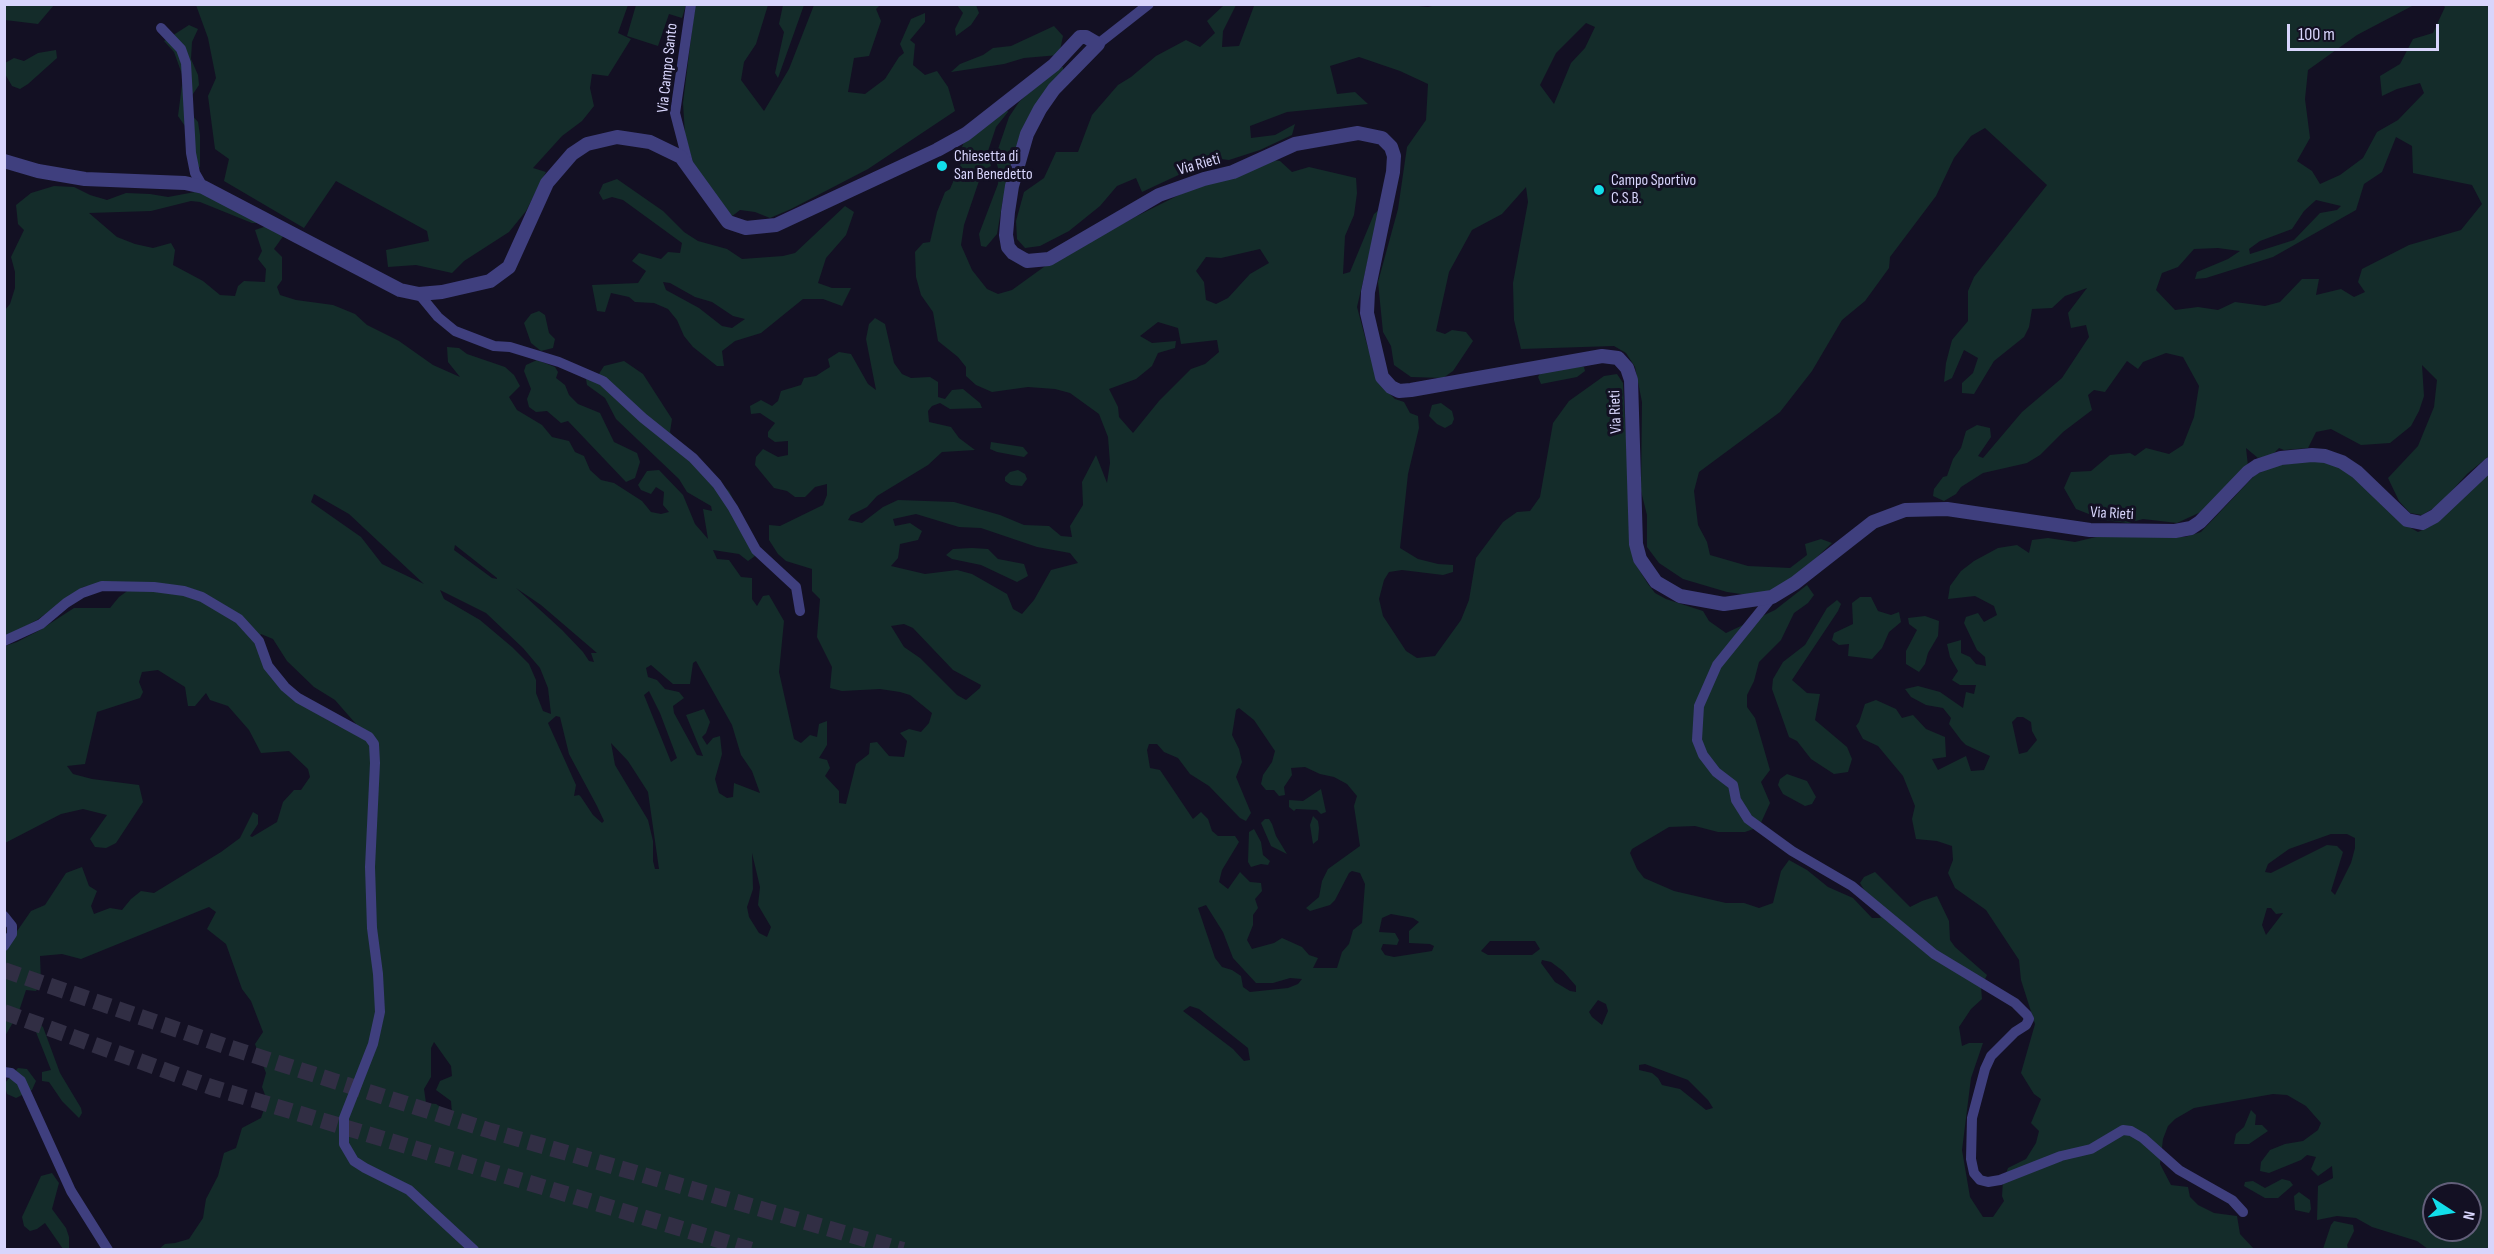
<!DOCTYPE html>
<style>
body{margin:0}
#map{position:relative;width:2494px;height:1254px;overflow:hidden;background:#131023;font-family:"Sofia Sans Condensed",sans-serif}
canvas{display:block}
.frame{position:absolute;inset:0;border:6px solid #d8d5fc;pointer-events:none}
.north{position:absolute;left:2422px;top:1182px;width:60px;height:60px;box-sizing:border-box;background:#131023;border:2px solid #625f7a;border-radius:50%;rotate:102deg;font-size:16px;font-weight:700;line-height:24px;text-align:center;color:#d8d5fc}
.north::after{content:'';display:block;margin:auto;width:21px;height:27px;background:#12deea;clip-path:polygon(50% 0,100% 100%,50% 72%,0 100%)}
.scale{position:absolute;left:2287px;top:24px;width:152px;height:27px;box-sizing:border-box;border:3px solid #d8d5fc;border-top:0;padding-left:8px;font-size:18px;line-height:21px;white-space:nowrap;color:#d8d5fc;-webkit-text-stroke:4px #131023;paint-order:stroke}
</style>
<div id="map">
<canvas width="2494" height="1254"></canvas>
<div class="frame"></div>
<div class="north">N</div>
<div class="scale">100 m</div>
</div>
<script>
const context = document.querySelector('canvas').getContext('2d');
context.lineJoin = 'round';
function fill(path, color) { context.fillStyle = color; context.fill(path, 'evenodd'); }
const shape = rows => new Path2D(rows.map(r => 'M' + r).join(''));
function strokePath(path, color, width, dash) { context.strokeStyle = color; context.lineWidth = width; context.lineCap = dash ? 'butt' : 'round'; context.setLineDash(dash || []); context.stroke(path); }
function label(font, color, halo, rows, align = 'center') {
  context.font = font + ' "Sofia Sans Condensed",sans-serif'; context.lineWidth = 6; context.setLineDash([]); context.textBaseline = 'middle'; context.strokeStyle = halo; context.fillStyle = color; for (const [text, x, y, turn = 0] of rows) {
    context.save(); context.translate(x, y); context.rotate((+turn || 0) * Math.PI / 180); context.textAlign = isNaN(turn) ? turn : align; if (halo) context.strokeText(text, 0, 0); context.fillText(text, 0, 0); context.restore();
  }
}
fill(shape([
 [1266,4,1400,4,1428,7,1440,4,2414,5,2357,35,2308,70,2305,99,2310,138,2297,161,2312,171,2320,184,2340,175,2363,158,2377,132,2398,120,2424,93,2420,83,2397,89,2382,96,2380,76,2400,64,2413,39,2433,33,2445,7,2443,5,2489,5,2489,456,2467,474,2439,505,2422,515,2410,513,2399,501,2388,478,2418,446,2434,407,2437,380,2422,365,2424,396,2419,411,2411,426,2390,443,2361,445,2331,429,2316,432,2308,448,2284,450,2279,448,2272,455,2258,458,2246,448,2248,466,2203,511,2177,523,2143,519,2128,523,2104,520,2076,509,2064,488,2071,472,2091,471,2110,455,2130,453,2135,456,2146,448,2169,454,2183,445,2194,417,2199,386,2183,357,2166,353,2143,362,2138,369,2127,361,2105,392,2094,390,2088,395,2092,410,2063,432,2040,455,2027,463,1983,473,1961,487,1956,494,1944,501,1933,496,1934,489,1943,477,1947,476,1953,459,1961,448,1966,431,1977,425,1990,428,1991,437,1978,456,1983,458,2022,412,2062,378,2089,337,2086,325,2071,328,2068,313,2087,288,2065,296,2052,308,2032,309,2029,327,2024,337,1994,361,1974,394,1962,393,1962,383,1973,373,1978,358,1964,350,1952,378,1944,382,1946,363,1952,340,1968,321,1968,291,1974,277,2047,185,1985,128,1971,136,1954,158,1936,196,1890,257,1889,268,1865,301,1842,320,1812,371,1780,412,1699,472,1694,491,1698,525,1707,542,1710,555,1748,566,1790,568,1807,555,1805,544,1821,539,1832,543,1788,584,1755,596,1727,592,1683,579,1659,563,1647,547,1647,515,1641,491,1642,402,1635,367,1626,353,1614,346,1521,349,1514,320,1513,283,1528,202,1526,187,1502,214,1472,230,1449,272,1436,331,1445,334,1452,330,1466,332,1473,341,1453,371,1443,378,1411,377,1394,365,1391,346,1383,332,1378,282,1398,209,1407,147,1426,120,1428,84,1400,71,1359,57,1330,66,1337,94,1355,92,1368,104,1287,112,1250,126,1251,138,1275,135,1295,124,1292,135,1260,150,1229,160,1197,156,1187,171,1142,192,1136,178,1117,186,1100,206,1069,231,1040,246,1025,248,1017,239,1016,221,1024,192,1044,178,1056,152,1078,152,1092,115,1118,85,1131,77,1156,56,1186,40,1200,47,1215,33,1207,21,1224,5,1236,5,1223,31,1222,47,1239,46,1254,6],
 [1586,23,1595,27,1585,48,1571,63,1554,104,1540,85,1556,53],
 [2396,137,2412,146,2413,173,2472,185,2482,204,2461,230,2409,245,2362,269,2358,282,2365,292,2354,297,2341,289,2316,295,2319,279,2302,279,2280,302,2265,306,2235,302,2218,310,2198,307,2175,310,2156,290,2162,273,2178,267,2194,249,2218,248,2240,251,2228,259,2197,272,2195,279,2206,278,2273,257,2356,210,2364,184,2382,172],
 [2316,200,2341,206,2337,210,2320,213,2294,240,2250,254,2249,249,2260,241,2292,229,2304,211],
 [54,5,38,24,5,20,5,5],
 [196,5,628,5,618,33,631,39,608,76,592,74,590,88,594,106,582,121,562,136,533,168,546,172,526,211,509,232,464,261,452,273,416,265,388,267,386,250,429,241,427,231,336,181,304,228,224,181,229,159,215,149,208,96,216,78,208,38],
 [636,5,686,5,682,18,669,14,658,46,627,36],
 [695,5,768,5,756,44,744,62,741,80,764,111,789,69,814,5,880,5,876,9,881,21,869,56,854,58,848,92,865,94,885,79,899,57,904,53,900,44,911,19,925,13,925,22,910,40,915,44,913,65,925,75,937,71,948,87,955,111,868,169,791,209,770,218,755,212,740,210,731,217,694,166,685,135,683,103],
 [783,5,804,5,778,78,775,73,784,32,779,24],
 [957,5,976,5,979,13,971,25,956,36,955,29,963,13],
 [189,25,198,29,192,42,191,59,198,75,199,85,191,97,191,114,198,122,200,135,200,168,195,162,189,132,178,116,183,77,174,52,164,41],
 [1054,26,1063,36,1059,55,1024,58,1004,64,951,72,960,64,983,55,993,48,1011,46],
 [56,50,57,58,28,84,20,89,12,86,5,74,5,63,14,58,24,61,38,53],
 [1058,66,1063,67,1063,73,1003,199,997,234,986,247,981,246,979,234,998,184,999,171,995,158,1009,117,1019,102],
 [1006,108,1008,112,996,127,987,154,991,166,985,169,980,178,964,225,961,245,972,270,987,289,998,294,1012,290,1048,264,1135,217,1181,194,1266,159,1280,161,1292,172,1309,167,1356,178,1357,193,1354,215,1345,236,1343,274,1350,272,1374,214,1380,209,1357,307,1368,348,1383,387,1395,399,1404,402,1410,413,1418,416,1419,428,1408,474,1400,548,1418,559,1438,564,1453,565,1453,572,1443,575,1402,570,1389,572,1384,580,1379,599,1383,616,1406,651,1417,658,1435,656,1461,620,1469,600,1476,558,1503,522,1517,512,1530,511,1540,497,1553,423,1569,401,1604,376,1617,374,1623,383,1633,560,1648,584,1655,593,1666,599,1703,611,1709,621,1726,633,1775,610,1807,585,1814,595,1808,603,1794,613,1781,640,1759,662,1754,681,1747,695,1747,707,1755,718,1770,770,1761,782,1770,803,1759,827,1745,832,1718,832,1695,826,1669,827,1632,849,1630,853,1637,869,1644,878,1674,891,1726,903,1744,903,1759,908,1773,903,1781,871,1789,860,1807,870,1828,887,1853,898,1872,918,1881,918,1860,883,1864,877,1875,872,1910,907,1922,901,1937,896,1949,921,1950,940,1955,947,1987,975,1981,987,1982,999,1971,1009,1959,1027,1962,1046,1969,1043,1983,1043,1971,1078,1962,1150,1970,1197,1983,1217,1993,1217,2004,1201,2002,1196,2003,1181,2008,1168,2026,1159,2036,1143,2039,1131,2031,1123,2041,1099,2034,1094,2021,1073,2035,1024,2021,980,2019,960,1986,910,1955,888,1948,873,1953,860,1952,846,1937,841,1916,839,1912,819,1915,806,1903,776,1878,746,1863,739,1856,726,1859,722,1865,704,1876,700,1896,709,1902,718,1913,715,1926,729,1945,737,1946,757,1932,759,1938,770,1966,756,1971,771,1984,770,1990,756,1966,745,1961,740,1949,724,1951,718,1943,708,1926,705,1911,697,1905,689,1918,686,1940,692,1963,708,1966,692,1974,694,1976,685,1960,685,1952,680,1958,671,1950,657,1947,644,1961,640,1961,653,1970,657,1976,664,1986,666,1985,657,1977,650,1964,623,1966,617,1978,613,1984,622,1997,615,1994,606,1975,596,1948,599,1950,586,1961,571,1974,561,1998,548,2017,545,2029,553,2032,540,2048,538,2075,542,2096,537,2185,537,2201,532,2255,475,2274,466,2322,459,2347,469,2402,523,2418,532,2431,526,2489,473,2489,1249,2428,1249,2417,1241,2372,1227,2356,1218,2337,1216,2317,1220,2318,1186,2333,1178,2332,1166,2318,1176,2311,1169,2316,1157,2307,1155,2301,1160,2269,1173,2260,1171,2261,1162,2270,1150,2285,1144,2303,1141,2318,1130,2321,1123,2306,1106,2287,1095,2273,1094,2194,1108,2175,1119,2168,1126,2163,1139,2160,1164,2171,1185,2188,1187,2190,1197,2198,1205,2214,1213,2237,1216,2240,1234,2254,1249,159,1249,165,1244,175,1243,189,1239,203,1218,206,1199,218,1176,224,1153,236,1148,242,1128,261,1118,267,1100,262,1087,266,1073,255,1044,263,1032,251,1001,242,989,226,944,207,929,216,912,209,907,81,959,62,954,40,956,41,982,36,991,26,990,18,1014,5,1036,4,950,31,911,45,905,66,873,82,867,89,886,97,891,91,906,94,914,110,908,122,910,131,899,141,891,154,893,221,852,240,838,253,812,258,815,258,824,250,836,252,837,277,822,283,802,294,790,301,790,310,777,308,769,289,751,261,753,249,730,228,706,210,700,206,693,195,706,188,706,185,687,158,670,142,672,139,682,143,692,140,698,97,712,85,764,67,766,73,774,92,779,139,785,143,802,116,843,106,848,95,847,90,839,107,815,83,809,61,814,5,843,5,646,17,642,40,630,74,608,110,608,119,597,130,589,126,582,83,587,37,620,5,637,5,310,10,304,15,288,15,272,11,257,24,230,18,224,16,205,31,193,54,186,74,187,90,195,107,200,126,193,150,194,168,197,195,192,207,194,258,223,252,223,200,202,191,201,151,211,89,213,117,237,135,244,153,248,171,243,175,250,173,265,203,281,220,295,235,296,238,286,244,281,265,282,266,269,258,259,262,251,255,230,267,226,284,235,274,249,282,257,282,280,277,287,280,295,296,300,333,305,355,314,367,325,399,341,433,365,460,377,448,362,447,347,459,348,467,354,505,367,514,375,520,386,509,397,517,410,542,425,552,437,569,441,575,452,584,456,590,470,601,480,614,483,642,501,651,512,661,514,669,512,663,505,664,492,656,487,651,494,641,490,638,485,647,471,659,470,683,495,695,524,708,539,703,509,712,511,711,506,687,492,679,479,616,419,605,398,587,385,586,379,597,377,604,366,624,361,643,374,672,419,670,432,683,451,729,491,732,497,755,556,748,561,739,554,713,550,717,559,729,560,741,577,752,578,752,599,757,606,763,596,769,595,784,621,779,672,794,739,801,743,810,735,817,737,819,724,827,721,827,745,819,758,827,760,830,768,825,776,839,791,839,803,846,804,856,764,869,754,870,743,877,742,889,756,904,757,907,741,900,733,909,729,921,732,929,723,932,713,910,695,900,692,880,689,842,691,830,688,832,667,817,637,820,599,812,591,812,569,786,561,778,554,769,540,769,525,780,526,823,505,827,495,827,484,815,487,805,497,795,497,787,491,774,488,755,465,756,457,763,449,778,457,788,455,788,441,775,442,768,437,768,432,775,423,760,413,751,414,750,406,761,400,772,406,778,401,781,391,801,385,804,378,816,376,822,372,830,367,828,359,839,352,851,354,868,384,876,390,866,339,869,324,875,318,885,324,894,363,902,374,911,378,930,377,938,382,938,397,945,399,952,390,963,389,980,403,982,408,950,409,940,403,932,406,928,411,929,422,951,427,959,438,975,450,942,452,928,465,877,496,867,507,851,515,848,520,862,523,883,507,898,500,954,502,1000,515,1024,525,1049,526,1061,536,1072,537,1070,526,1083,505,1082,482,1096,455,1107,483,1110,463,1108,437,1099,414,1070,393,1055,389,1028,387,992,392,976,385,966,376,966,367,958,357,938,341,933,312,921,295,916,277,915,252,923,243,930,242,937,212,945,192,950,189,962,161,962,147,966,137],
 [1260,249,1269,263,1250,274,1228,298,1216,304,1206,300,1204,282,1196,271,1206,257,1221,258],
 [1158,322,1178,328,1181,344,1217,340,1219,352,1205,364,1191,369,1159,401,1133,433,1119,417,1118,407,1109,389,1136,379,1152,366,1158,353,1175,348,1176,341,1152,343,1140,336],
 [314,494,349,514,424,584,382,564,361,537,311,502],
 [916,514,959,527,981,528,1037,547,1070,553,1078,563,1051,570,1034,600,1022,614,1013,609,1007,594,972,574,957,570,925,574,891,566,898,558,900,544,918,540,922,531,910,523,895,526,893,519],
 [455,545,497,578,497,579,492,578,454,550],
 [516,588,541,605,597,653,591,653,594,662,589,661,583,652,562,630],
 [440,590,486,613,523,648,540,668,548,688,551,714,543,711,536,693,536,680,529,664,512,647,480,620,444,599],
 [904,624,913,628,953,670,981,685,980,688,966,700,957,695,920,658,904,647,891,626],
 [261,634,273,639,287,661,314,687,335,700,356,724,349,727,338,726,294,700,256,642],
 [696,661,732,725,741,755,752,771,760,793,734,783,733,797,727,798,719,793,715,779,722,754,720,736,713,738,707,745,702,737,706,733,710,722,704,709,686,715,703,756,697,755,674,713,673,706,684,698,679,692,665,689,657,680,648,677,646,668,651,665,673,684,690,684,693,663],
 [649,691,660,713,677,758,671,762,644,695],
 [1239,708,1254,720,1275,751,1272,762,1263,775,1261,784,1266,790,1274,790,1279,796,1285,795,1284,787,1292,775,1291,768,1305,767,1320,774,1334,777,1347,784,1357,796,1354,806,1360,846,1328,869,1322,881,1319,897,1306,908,1310,911,1330,905,1335,900,1349,873,1352,871,1360,873,1365,884,1362,923,1353,930,1349,944,1342,952,1337,968,1313,968,1318,958,1309,955,1302,947,1282,938,1274,943,1252,949,1247,940,1253,925,1253,915,1258,908,1255,899,1262,891,1261,883,1250,882,1240,872,1228,889,1219,882,1222,870,1239,842,1235,836,1218,836,1212,831,1208,819,1201,812,1193,819,1160,770,1150,768,1147,750,1149,744,1157,744,1164,752,1178,758,1190,774,1209,786,1240,818,1246,821,1251,813,1236,777,1242,762,1239,749,1232,735,1236,710],
 [556,716,560,717,569,754,597,806,604,821,602,823,593,815,581,797,579,795,574,796,576,785,548,723],
 [2017,717,2023,717,2031,722,2032,731,2037,740,2027,752,2019,754,2012,722],
 [611,743,628,761,648,792,659,869,655,869,653,861,653,841,648,820,615,765],
 [2331,834,2347,834,2355,838,2355,848,2351,863,2335,895,2331,891,2343,852,2337,846,2327,845,2271,873,2265,872,2268,864,2289,849],
 [752,853,760,887,758,905,771,927,767,937,759,933,749,917,747,907,753,889],
 [1206,905,1223,932,1233,958,1256,983,1273,983,1290,978,1302,979,1298,984,1288,988,1250,992,1243,987,1241,976,1232,970,1222,967,1215,958,1198,908],
 [2267,908,2271,908,2276,914,2283,913,2266,935,2262,925],
 [1391,914,1413,918,1419,922,1409,931,1409,943,1430,944,1434,946,1432,951,1394,957,1385,955,1381,949,1383,944,1397,945,1399,940,1395,933,1379,932,1382,918],
 [1490,941,1535,941,1540,949,1532,955,1488,955,1481,951],
 [1542,960,1551,962,1563,971,1576,986,1576,992,1570,991,1555,982,1541,963],
 [1598,1000,1606,1004,1608,1011,1602,1025,1592,1017,1589,1012],
 [1190,1006,1199,1009,1248,1048,1250,1060,1244,1061,1233,1049,1183,1011],
 [434,1042,451,1066,452,1076,440,1081,436,1090,451,1101,452,1114,436,1104,426,1103,424,1089,431,1077,431,1048],
 [1645,1064,1688,1080,1708,1100,1713,1108,1706,1110,1680,1089,1662,1085,1658,1078,1652,1073,1639,1070,1639,1065],
 [2434,1194,2470,1194,2470,1230,2434,1230],
 [617,179,663,211,684,232,698,241,727,249,742,259,783,256,795,253,845,206,854,212,846,235,826,258,818,283,832,288,851,288,842,306,823,299,803,299,761,333,735,341,722,351,724,366,717,366,693,347,684,336,677,320,668,309,654,303,635,302,629,297,611,293,605,312,597,311,592,285,638,283,646,271,632,261,639,253,661,259,668,252,680,253,682,243,623,200,612,197,603,200,599,193,603,184],
 [663,282,670,283,695,297,712,302,733,316,745,319,732,328,722,326,699,308,666,290],
 [539,311,545,315,549,333,555,339,553,348,541,351,531,343,524,323,531,314],
 [537,360,555,367,558,372,556,378,565,385,569,395,578,404,600,413,614,442,637,453,640,462,635,478,626,482,568,421,561,423,547,411,536,412,529,407,527,399,531,389,524,371,526,365],
 [1575,365,1584,367,1585,371,1577,377,1541,384,1538,377,1542,370],
 [1441,403,1452,411,1454,419,1452,424,1445,428,1437,424,1429,416,1432,405],
 [991,442,1023,447,1028,453,1024,457,997,452,990,449],
 [1018,470,1025,474,1027,479,1022,486,1011,485,1005,481,1005,477,1010,472],
 [972,548,988,549,998,559,1024,564,1028,576,1017,582,981,565,952,559,946,555,953,549],
 [1860,597,1871,597,1878,611,1891,615,1899,612,1901,622,1889,632,1882,648,1872,659,1848,656,1849,644,1839,645,1832,640,1834,633,1853,624,1852,603],
 [1837,600,1841,604,1838,611,1792,680,1807,693,1820,694,1815,720,1847,747,1852,759,1848,772,1834,774,1811,759,1797,741,1789,737,1772,689,1773,679,1783,662,1805,645,1827,608],
 [1925,616,1939,621,1938,636,1928,653,1925,664,1919,672,1906,664,1906,651,1917,630,1909,624,1908,618],
 [1787,774,1807,781,1816,797,1812,804,1805,806,1783,794,1778,785,1780,779],
 [1321,789,1326,812,1321,814,1317,810,1296,809,1294,811,1289,807,1289,800,1303,801],
 [1313,816,1318,821,1319,828,1318,840,1313,844,1310,825],
 [1265,819,1269,819,1272,824,1276,836,1287,854,1271,846,1261,823],
 [1254,829,1261,842,1263,855,1270,861,1268,865,1261,864,1251,867,1248,862,1249,832],
 [36,1020,43,1027,60,1073,81,1108,82,1113,79,1118,62,1101,49,1082,42,1081,42,1072,51,1070,32,1022],
 [18,1068,27,1069,36,1081,32,1090,16,1098,7,1094,4,1084],
 [2251,1110,2256,1115,2255,1125,2262,1125,2268,1131,2249,1144,2234,1144,2236,1134,2244,1127],
 [52,1173,59,1183,52,1209,66,1228,69,1237,69,1248,63,1249,45,1223,37,1229,30,1231,24,1226,22,1217,41,1176],
 [2282,1179,2290,1181,2293,1185,2278,1198,2265,1198,2244,1186,2245,1182,2253,1181,2265,1188],
 [2299,1192,2310,1200,2311,1209,2309,1213,2295,1210,2294,1196],
 [2334,1221,2353,1225,2354,1231,2347,1245,2348,1249,2323,1249,2331,1225]
]), '#142c2a');
strokePath(shape([
 [4,970,225,1046,491,1131,903,1250],
 [4,1012,211,1087,752,1250]
]), '#312e44', 16, [16, 8]);
strokePath(shape([
 [161,28,181,49,186,63,191,153,195,173,203,187],
 [1098,44,1149,4],
 [688,163,675,113,691,4],
 [419,294,438,317,455,331,494,346,510,347,559,362,603,381,643,418,693,458,717,484,733,508,756,550,796,587,800,611],
 [1772,597,1717,665,1699,706,1697,740,1703,755,1716,772,1733,785,1736,800,1748,819,1792,851,1852,886,1934,954,2015,1003,2027,1015,2029,1019,2026,1025,2015,1032,1991,1056,1985,1069,1972,1118,1971,1159,1974,1173,1980,1180,1988,1182,2000,1180,2061,1156,2091,1149,2123,1130,2131,1131,2143,1138,2179,1170,2232,1200,2243,1212],
 [4,641,41,624,66,603,82,593,102,586,154,587,184,591,202,597,239,619,259,641,268,666,285,687,298,698,369,737,374,744,375,763,370,867,372,928,378,974,380,1012,373,1044,344,1118,344,1144,354,1161,365,1168,409,1190,474,1250],
 [4,916,12,926,12,934,4,946],
 [4,1072,11,1073,21,1081,71,1191,108,1250]
]), '#3f3f7e', 10);
strokePath(shape([
 [4,161,38,171,85,179,185,183,203,187,400,290,419,294,442,292,490,281,509,267,547,183,572,154,587,144,617,137,650,142,681,157,728,222,746,228,776,225,937,150,966,134,1054,65,1080,37,1086,37,1098,44,1054,89,1040,109,1027,134,1012,186,1008,212,1006,235,1008,247,1013,253,1027,261,1049,259,1159,195,1204,179,1233,172,1295,144,1358,133,1382,138,1391,147,1394,156,1393,172,1368,292,1367,313,1382,377,1391,387,1399,391,1411,390,1602,356,1618,358,1627,368,1631,380,1636,544,1640,559,1656,582,1680,596,1724,604,1772,597,1795,583,1873,522,1905,510,1947,509,2090,530,2175,531,2191,528,2200,522,2248,472,2257,466,2281,458,2312,455,2325,456,2342,462,2357,472,2407,520,2422,523,2435,516,2490,464]
]), '#3f3f7e', 14);
for (const [x, y, r, color] of [
 [942,166,6,"#12deea"],
 [1599,190,6,"#12deea"]
]) { const dot = new Path2D(); dot.arc(x, y, r, 0, 2 * Math.PI); context.fillStyle = color; context.fill(dot); strokePath(dot, '#131023', 2); }
label('16px', '#d8d5fc', '#131023', [
 ["Via Campo Santo",668,68,-84],
 ["Via Rieti",1199,165,-16],
 ["Via Rieti",1616,412,-92],
 ["Via Rieti",2112,514,3]
]);
label('16px', '#d8d5fc', '#131023', [
 ["Chiesetta di",954,157],
 ["San Benedetto",954,175],
 ["Campo Sportivo",1611,181],
 ["C.S.B.",1611,199]
], 'left');
</script>
